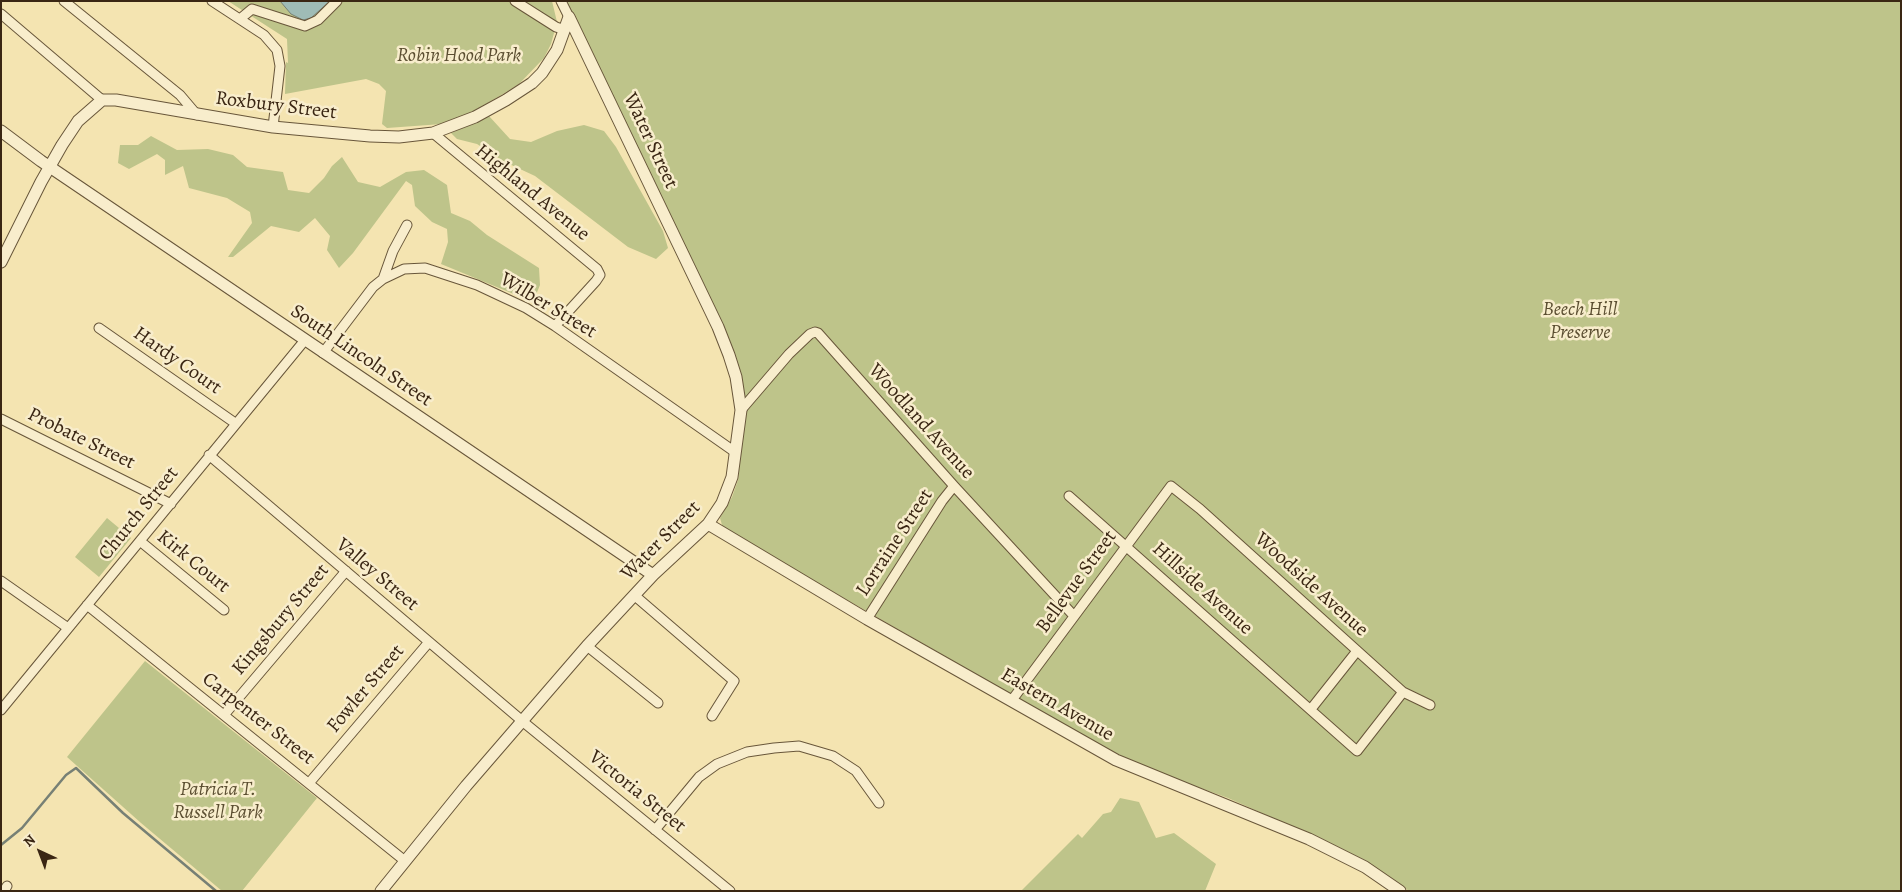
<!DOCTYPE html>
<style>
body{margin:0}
#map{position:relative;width:1902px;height:892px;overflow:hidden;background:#f4e4b1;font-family:Alegreya,serif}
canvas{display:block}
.frame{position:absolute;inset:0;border:2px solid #3a2613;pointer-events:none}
.north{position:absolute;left:15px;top:827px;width:50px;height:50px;-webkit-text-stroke:4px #f8edcc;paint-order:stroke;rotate:317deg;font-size:14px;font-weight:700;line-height:20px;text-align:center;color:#3a2613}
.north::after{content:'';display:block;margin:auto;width:18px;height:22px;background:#3a2613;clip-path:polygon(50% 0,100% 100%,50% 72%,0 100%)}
</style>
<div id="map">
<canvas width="1902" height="892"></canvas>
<div class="frame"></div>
<div class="north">N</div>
</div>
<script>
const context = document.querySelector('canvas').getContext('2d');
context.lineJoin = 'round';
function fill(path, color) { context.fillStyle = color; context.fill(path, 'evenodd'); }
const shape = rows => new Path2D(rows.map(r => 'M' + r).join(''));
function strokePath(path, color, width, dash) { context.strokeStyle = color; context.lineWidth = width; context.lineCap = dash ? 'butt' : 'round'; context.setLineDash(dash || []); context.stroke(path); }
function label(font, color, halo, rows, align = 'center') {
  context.font = font + ' Alegreya,serif'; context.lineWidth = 5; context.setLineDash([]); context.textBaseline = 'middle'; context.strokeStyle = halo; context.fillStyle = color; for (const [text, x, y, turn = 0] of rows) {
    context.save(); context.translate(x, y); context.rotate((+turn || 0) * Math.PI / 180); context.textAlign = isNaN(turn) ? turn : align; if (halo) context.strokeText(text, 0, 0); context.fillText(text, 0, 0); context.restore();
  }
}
fill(shape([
 [228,1,552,1,557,22,551,44,544,58,519,84,503,94,472,112,442,124,387,128,382,124,386,91,379,84,366,79,285,94,286,62,288,63,287,39],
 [565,1,1901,1,1901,891,1409,891,1394,880,1318,838,1228,798,1131,763,727,531,722,525,720,518,732,497,738,480,744,417,742,385],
 [489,116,510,139,531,142,557,131,584,125,604,131,616,147,663,231,668,248,656,259,628,247,535,176,505,162,477,144,457,139,451,133],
 [151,136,177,150,208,149,233,155,247,167,283,172,288,190,309,193,324,178,332,166,342,157,358,182,380,187,406,172,424,170,447,185,451,213,470,221,487,235,539,268,540,285,533,302,441,264,448,242,447,229,432,222,415,206,412,185,406,181,353,253,339,268,327,250,330,236,315,218,299,232,271,226,233,257,228,257,252,223,250,212,227,198,189,188,183,166,165,175,165,160,157,154,129,169,118,163,120,145,138,145],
 [107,518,131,538,99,577,75,557],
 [145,661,317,798,242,891,222,891,141,823,67,757],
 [1120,798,1139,802,1156,838,1174,833,1216,864,1205,891,1021,891,1078,834,1082,838,1103,814,1111,812]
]), '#bec48a');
const water = shape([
 [280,1,330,1,311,18,303,20,291,14,280,1]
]);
fill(water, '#9fbcb6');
strokePath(water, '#778075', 1);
strokePath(shape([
 [1,845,22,828,66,775,76,768,123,813,216,891]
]), '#778075', 2.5);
const minor = shape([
 [64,1,180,95,197,115],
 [212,1,264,35,277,50,280,66,273,127],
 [515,1,556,27,565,30],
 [561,1,569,17],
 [1,14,102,100],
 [240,19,252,9,305,26,318,20,337,1],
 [433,133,597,269,600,275,596,281,555,326],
 [383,279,393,251,407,225],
 [99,328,235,423],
 [323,353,373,287,383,279,404,269,425,268,477,285,526,308,555,326,735,452],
 [741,410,789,354,810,334,815,332,818,333,954,486,1074,616],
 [1,419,171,504],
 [209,455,527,725,730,891],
 [1069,496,1357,751,1403,692],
 [140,541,224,610],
 [1,581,68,628],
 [634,595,734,681,712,716],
 [87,605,405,861],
 [867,619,942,501,954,486],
 [587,646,658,703],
 [1012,700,1171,486,1200,509,1403,692,1430,705],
 [1311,709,1357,651],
 [1,710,305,340],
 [224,715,346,571],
 [310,782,429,642],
 [655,830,699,777,717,764,747,752,774,748,799,746,833,756,856,771,879,803],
 [4,891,7,886]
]);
const tertiary = shape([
 [1,131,41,161,653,575],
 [1,262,41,182,62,145,78,121,102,100,116,100,273,127,370,136,399,137,433,133,475,117,506,100,532,83,542,73,557,50,569,17],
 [708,524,867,619,1116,760,1309,839,1365,867,1400,891],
 [381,891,466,786,587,646,653,575,708,524,722,503,732,477,741,410,736,377,729,355,718,327,569,17]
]);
strokePath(minor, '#68563a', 11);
strokePath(tertiary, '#68563a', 13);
strokePath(minor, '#f8edcc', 9);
strokePath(tertiary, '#f8edcc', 11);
label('italic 20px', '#5b4e31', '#f8edcc', [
 ["Robin Hood Park",459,56],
 ["Beech Hill",1580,310],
 ["Preserve",1580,333],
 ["Patricia T.",218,790],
 ["Russell Park",218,813]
]);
label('20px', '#3a2613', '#f8edcc', [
 ["Roxbury Street",276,106,7],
 ["Water Street",650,141,65],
 ["Highland Avenue",532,193,39],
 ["Wilber Street",548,306,31],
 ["South Lincoln Street",361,356,34],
 ["Hardy Court",177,361,35],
 ["Woodland Avenue",921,422,48],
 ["Probate Street",81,439,26],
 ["Church Street",139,514,-51],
 ["Water Street",661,541,-45],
 ["Lorraine Street",895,543,-57],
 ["Kirk Court",193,562,39],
 ["Valley Street",377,575,40],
 ["Bellevue Street",1077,582,-54],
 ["Woodside Avenue",1311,585,42],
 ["Hillside Avenue",1202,589,42],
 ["Kingsbury Street",281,620,-50],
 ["Fowler Street",366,689,-50],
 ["Eastern Avenue",1057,705,30],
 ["Carpenter Street",258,719,38],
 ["Victoria Street",637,792,39]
]);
</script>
